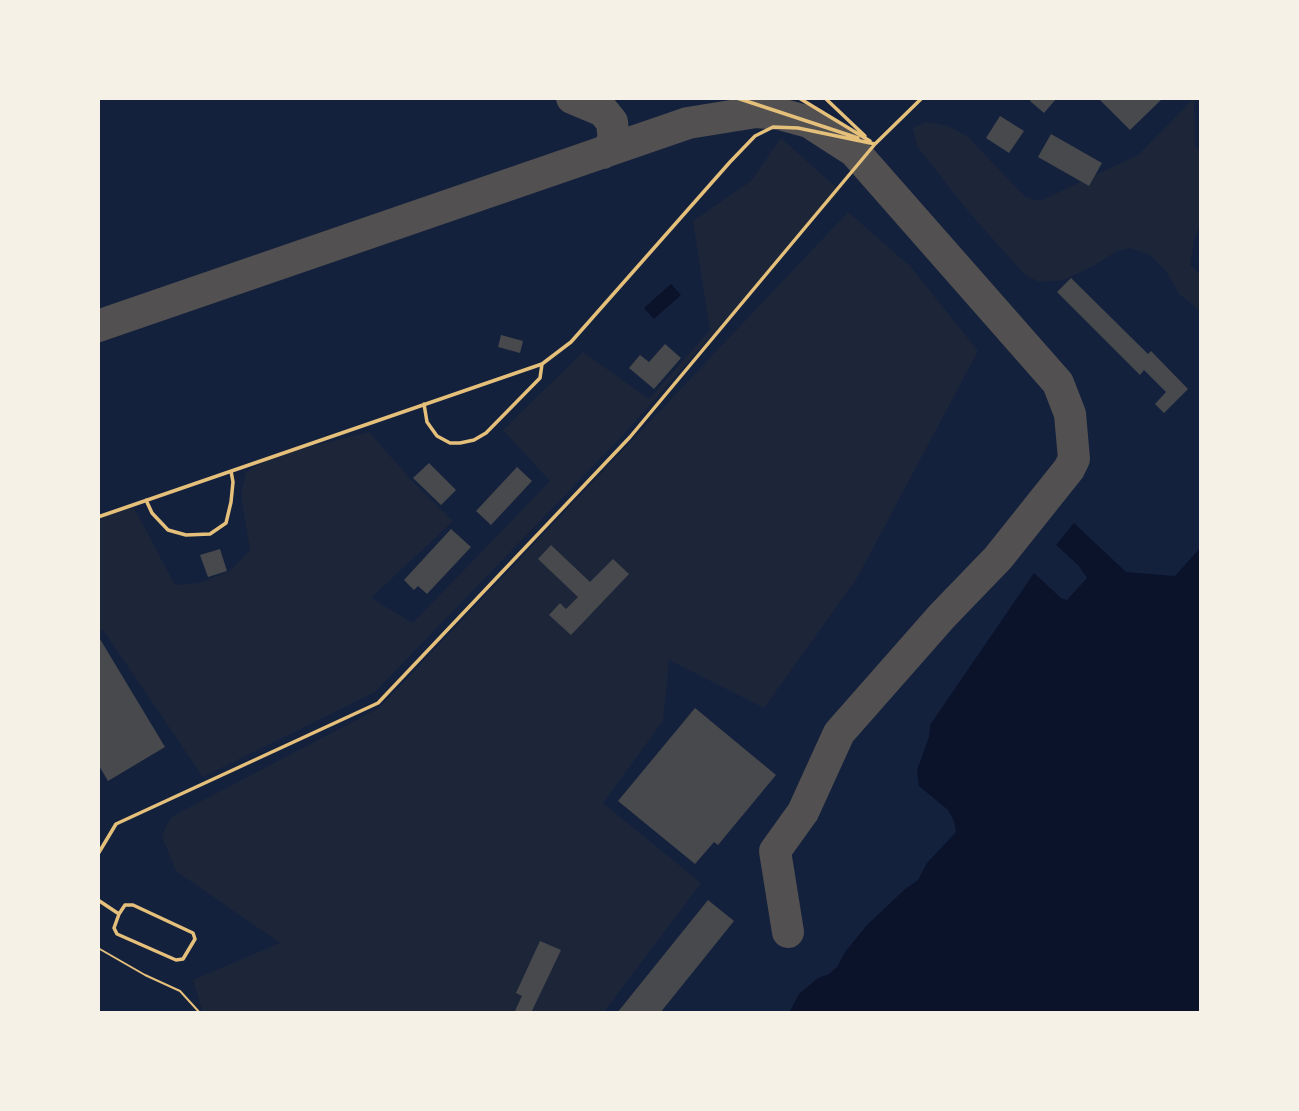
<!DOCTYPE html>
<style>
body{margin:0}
#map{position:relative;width:1299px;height:1111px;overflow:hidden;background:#14213d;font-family:"DejaVu Sans",sans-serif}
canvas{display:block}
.frame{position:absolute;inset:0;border:100px solid #f6f1e7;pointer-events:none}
</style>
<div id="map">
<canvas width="1299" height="1111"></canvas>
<div class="frame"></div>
</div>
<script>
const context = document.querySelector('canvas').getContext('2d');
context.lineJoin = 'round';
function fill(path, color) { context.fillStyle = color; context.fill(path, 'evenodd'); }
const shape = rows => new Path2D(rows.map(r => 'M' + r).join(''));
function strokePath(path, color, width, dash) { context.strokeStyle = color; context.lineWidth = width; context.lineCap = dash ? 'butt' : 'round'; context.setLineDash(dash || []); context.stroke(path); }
fill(shape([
 [1194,98,1195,147,1201,151,1201,223,1194,240,1190,265,1201,275,1201,311,1180,295,1166,271,1150,255,1130,248,1117,251,1095,265,1064,280,1039,282,1024,274,967,210,917,146,913,128,926,122,948,126,967,136,1025,197,1040,201,1138,155],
 [781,138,840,191,624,434,375,692,203,777,103,630,98,632,98,519,133,506,175,585,199,583,230,571,250,550,241,494,246,472,269,457,369,432,412,481,453,521,371,598,413,623,550,481,503,430,583,352,649,399,710,330,693,221,751,181],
 [848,212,910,266,978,351,857,578,764,708,669,660,663,721,603,803,701,883,603,1013,203,1013,193,980,280,943,176,871,162,837,166,826,173,816,379,708]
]), '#1d2539');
fill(shape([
 [671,284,681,295,654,319,644,308],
 [1074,523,1126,572,1175,576,1201,547,1201,1013,789,1013,799,994,818,978,829,974,837,967,845,952,867,925,904,890,918,880,927,863,956,832,954,821,948,810,919,786,917,770,929,737,930,725,1034,573,1061,598,1067,600,1087,578,1078,565,1056,545]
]), '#0b132b');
strokePath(shape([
 [572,98,603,111,612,122,614,142,603,153],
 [98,326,688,123,756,112,780,114,809,122,854,151,1058,383,1070,414,1074,459,1069,469,998,558,942,616,839,733,803,812,775,851,788,932]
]), '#525050', 32);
fill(shape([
 [1032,98,1057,98,1044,113,1030,101],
 [1098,98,1163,98,1130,130],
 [1000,116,1024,131,1009,153,986,138],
 [1051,134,1102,163,1089,186,1038,157],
 [1071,278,1148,354,1151,351,1188,389,1164,413,1155,404,1166,392,1144,370,1140,375,1057,292],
 [501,335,523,341,520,353,498,347],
 [665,344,681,358,654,389,629,368,640,355,649,362],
 [429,463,456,490,441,505,413,478],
 [517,467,532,481,491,525,476,511],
 [451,529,471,547,427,594,418,586,414,590,404,580],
 [551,545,590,582,613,559,629,574,571,635,549,615,560,603,566,609,578,597,538,559],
 [220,549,227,571,208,577,200,555],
 [100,639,165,747,108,781,98,764],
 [695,708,776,775,718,845,714,842,695,864,618,801],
 [708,900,734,921,660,1013,617,1013],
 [540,941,561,950,531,1013,514,1013,522,996,516,993]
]), '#48494c');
strokePath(shape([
 [98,948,145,975,180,991,200,1013]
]), '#e5c07b', 2);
strokePath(shape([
 [737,98,858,138],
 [799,98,870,141],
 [825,98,865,136],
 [424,404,427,422,437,436,450,443,460,443,474,440,486,433,540,378,542,364],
 [146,500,152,513,168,530,186,535,210,534,226,523,231,502,233,482,231,471],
 [98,517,542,364,571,342,730,162,755,136,773,127,798,128,875,144],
 [98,854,116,824,378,703,630,437,875,144,922,98],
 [98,900,119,914,114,928,117,934,176,960,183,959,195,939,193,933,133,905,125,905,119,914]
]), '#e5c07b', 3.5);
</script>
